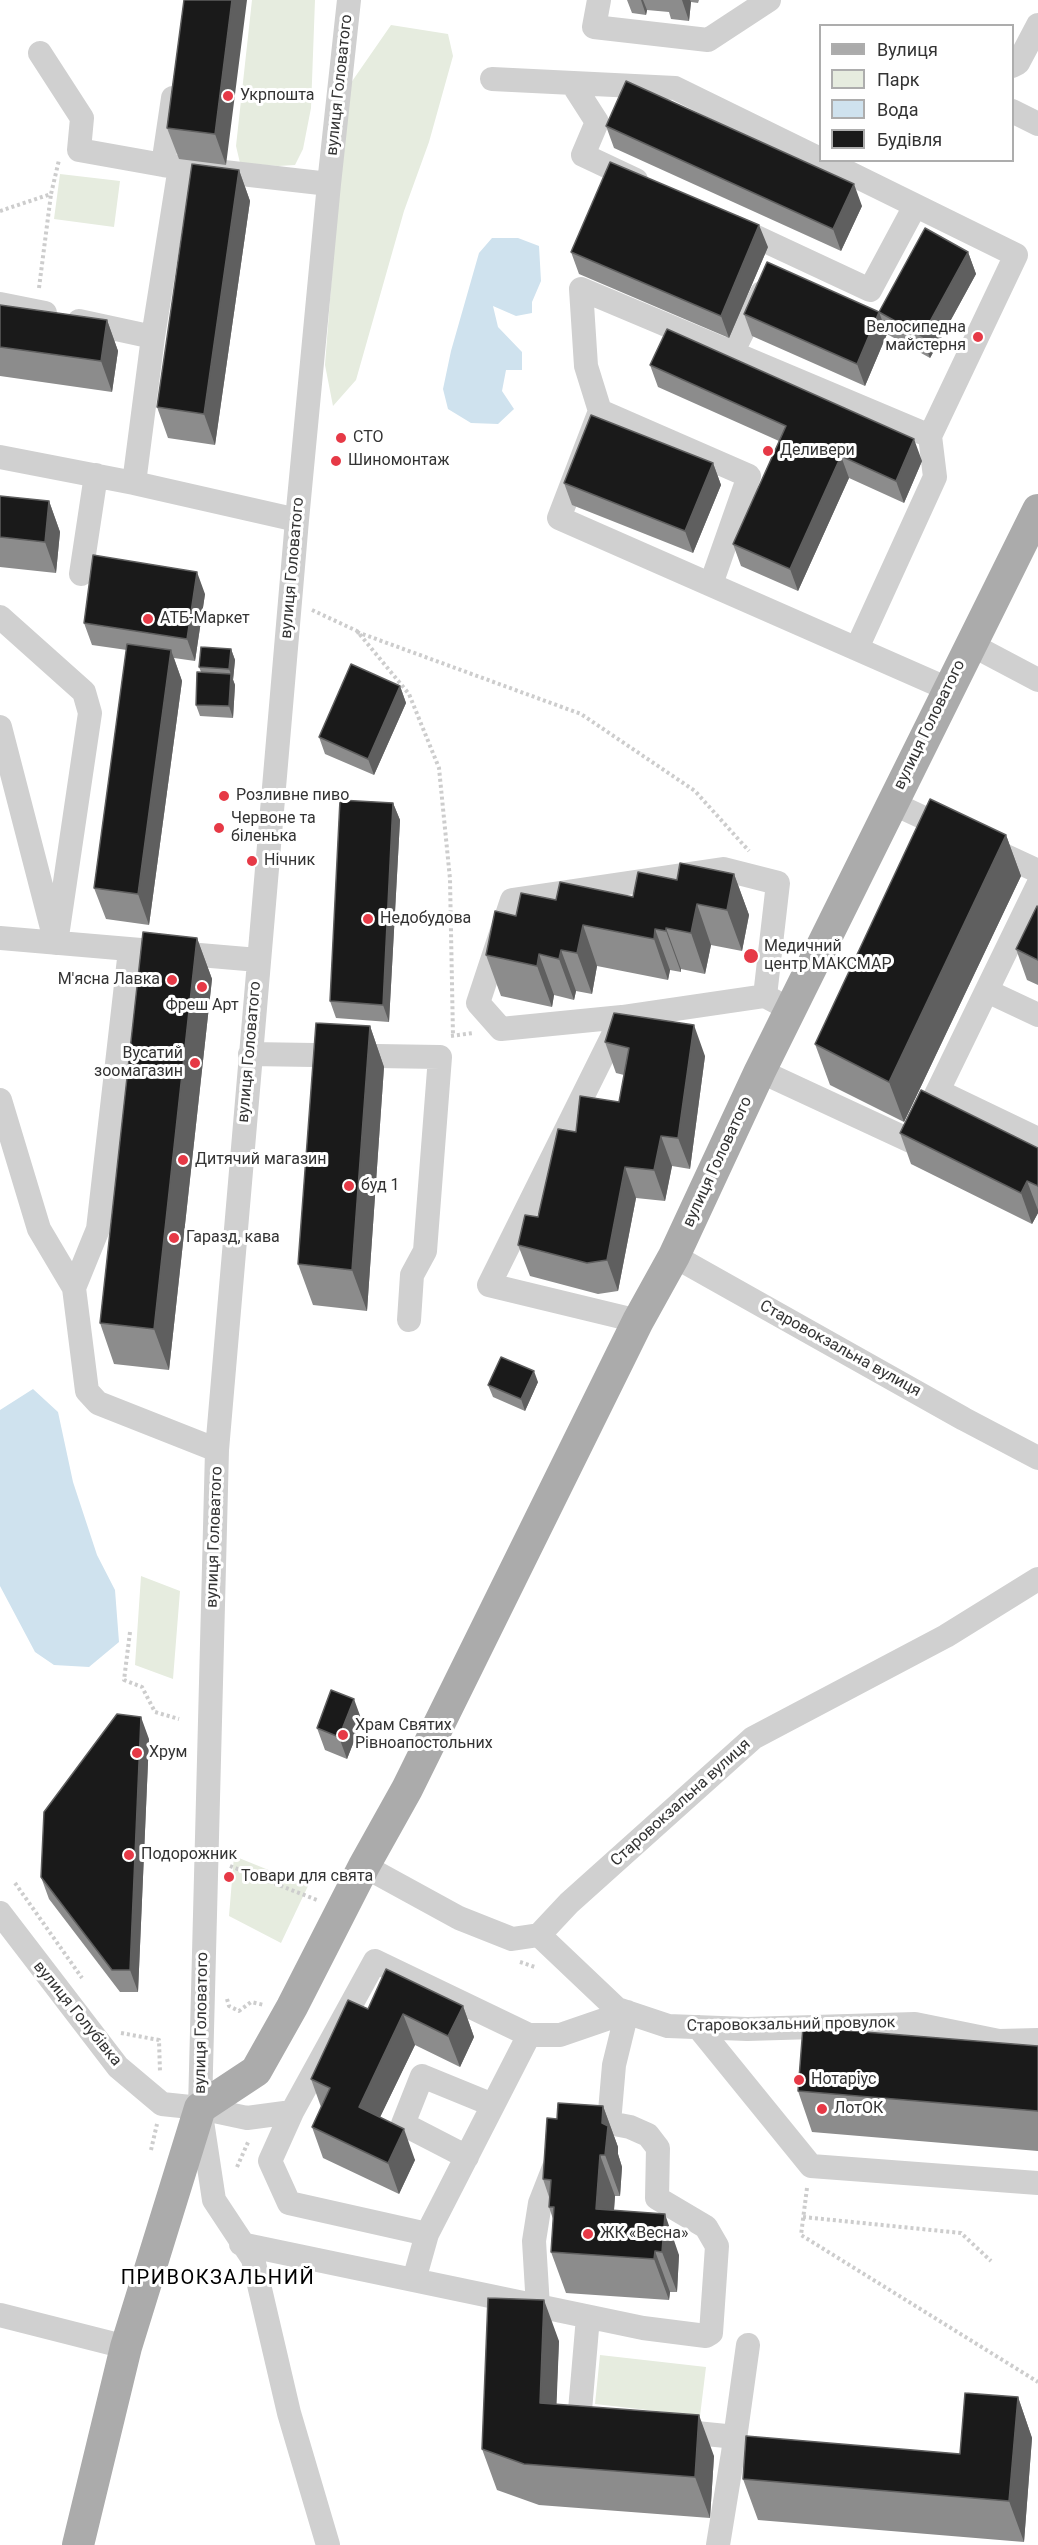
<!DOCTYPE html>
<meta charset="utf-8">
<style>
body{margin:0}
#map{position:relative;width:1038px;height:2545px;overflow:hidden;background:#fff;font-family:Roboto,sans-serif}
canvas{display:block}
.legend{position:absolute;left:819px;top:24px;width:195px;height:138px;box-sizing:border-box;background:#fff;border:2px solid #adadad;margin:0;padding:8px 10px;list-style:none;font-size:18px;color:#333}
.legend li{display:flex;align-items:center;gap:12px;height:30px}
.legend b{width:30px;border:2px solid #adadad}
</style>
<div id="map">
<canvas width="1038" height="2545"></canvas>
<ul class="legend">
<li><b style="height:8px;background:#ababab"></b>Вулиця</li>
<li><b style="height:16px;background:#e6ecdf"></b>Парк</li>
<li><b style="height:16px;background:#cfe2ee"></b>Вода</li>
<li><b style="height:16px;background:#1a1a1a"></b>Будівля</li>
</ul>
</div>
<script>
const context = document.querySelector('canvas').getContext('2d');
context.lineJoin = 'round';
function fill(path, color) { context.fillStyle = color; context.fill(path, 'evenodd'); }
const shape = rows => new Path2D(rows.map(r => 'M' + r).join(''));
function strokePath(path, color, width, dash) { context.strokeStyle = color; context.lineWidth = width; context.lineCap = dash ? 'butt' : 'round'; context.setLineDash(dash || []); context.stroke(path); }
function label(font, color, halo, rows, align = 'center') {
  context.font = font + ' Roboto,sans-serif'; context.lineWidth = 6; context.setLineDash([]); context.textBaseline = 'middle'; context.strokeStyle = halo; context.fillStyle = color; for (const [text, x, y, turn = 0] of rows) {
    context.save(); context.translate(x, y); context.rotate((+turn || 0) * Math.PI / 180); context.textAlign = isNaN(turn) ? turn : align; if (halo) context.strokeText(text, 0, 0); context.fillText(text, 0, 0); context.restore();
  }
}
fill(shape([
 [252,0,315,0,311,108,303,149,295,165,278,166,240,163,236,146],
 [391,25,448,34,453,56,429,142,404,211,356,380,333,406,325,365,346,90],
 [60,174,120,181,114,227,54,219],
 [141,1576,180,1591,173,1679,135,1665],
 [234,1856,308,1886,281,1943,229,1916],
 [600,2355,706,2367,700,2416,595,2404]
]), '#e6ecdf');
fill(shape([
 [492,238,518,238,539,246,541,281,532,302,532,313,516,316,493,306,498,327,522,352,522,370,506,370,502,391,514,409,498,424,471,423,448,409,443,389,451,351,479,253],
 [33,1389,58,1412,73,1482,97,1555,115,1590,119,1642,89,1667,54,1665,35,1652,0,1586,0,1410]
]), '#cfe2ee');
strokePath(shape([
 [0,211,51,194,59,160],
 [39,288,51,194],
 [312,610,357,631,409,694,439,768,450,879,453,1036],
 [357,632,581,714,695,791,749,851],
 [451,1036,473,1033],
 [130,1632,124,1680,142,1687,155,1712,179,1719],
 [230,1866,317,1900],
 [15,1883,82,1978],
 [520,1962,535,1967],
 [227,1999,229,2006,239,2011,251,2002,264,2005],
 [121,2033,159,2040,160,2072],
 [151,2150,157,2124],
 [237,2167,249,2140],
 [807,2188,801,2235,1038,2382],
 [803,2217,961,2233,991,2261]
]), '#cdcdcd', 4, [3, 3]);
strokePath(shape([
 [599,0,594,27,708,40,769,0],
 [40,53,82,118,79,150,163,165],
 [1012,66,1018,63,1038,25],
 [492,79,675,88,820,159],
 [572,83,597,122,583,155,636,180],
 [173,98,163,165,178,167],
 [1012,111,1038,124],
 [823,160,1016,255,930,436,935,477,857,648],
 [735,227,870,290,915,206],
 [0,304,45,313],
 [79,321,153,337,134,483],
 [153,337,180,167,329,184],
 [732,353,762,293],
 [600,411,749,476,711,584],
 [930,436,581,289,586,366,600,411,559,518,948,689],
 [0,457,134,483,297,520],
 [81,574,96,475],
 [0,617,84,692,90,713,56,943],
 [970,644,1038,680],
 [0,727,53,932],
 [892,803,952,831],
 [986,847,1038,871],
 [0,938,258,960],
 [130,950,98,1229,74,1288,87,1391,98,1403,217,1450],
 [987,991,1038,1015],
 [622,1017,501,1029,478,1003,512,900,723,869,778,883,765,996],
 [250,1054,440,1057,425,1251,412,1275,409,1320],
 [760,1071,913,1142,1038,885],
 [938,1091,1038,1139],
 [0,1100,39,1229,74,1288],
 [674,1256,964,1419,1038,1458],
 [638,1321,489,1285,622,1017,765,996,778,1003],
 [364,1866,459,1918,512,1939,539,1935,569,1903,753,1738,946,1636,1038,1579],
 [0,1913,118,2067,162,2104,200,2108,247,2118,292,2112,375,1961,529,2035,560,2035,627,2012],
 [539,1935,617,2009,668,2026,747,2029,915,2024,999,2041,1038,2040],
 [698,2027,811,2166,1038,2183],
 [292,2112,270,2161,289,2203,427,2234,414,2280],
 [609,2123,614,2065,627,2012],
 [467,2157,403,2124,422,2076,493,2105],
 [427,2234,529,2035],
 [241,2244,643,2328,706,2336,711,2333,717,2246,706,2227,657,2198,658,2148,648,2135,630,2127,609,2123,577,2130],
 [538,2307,534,2241,540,2203,558,2157],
 [0,2315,126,2347],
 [588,2317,579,2422,593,2424],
 [676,2431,736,2437],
 [733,2453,748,2345],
 [328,2545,289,2413,253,2259,214,2200,200,2108,217,1450,297,520,329,184,349,0],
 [718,2545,733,2453,778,2454]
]), '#d0d0d0', 24);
strokePath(shape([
 [78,2545,126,2347,200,2108,256,2071,292,2007,364,1866,407,1789,638,1321,674,1256,760,1071,1038,510]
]), '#ababab', 32);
fill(shape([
 [184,0,226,165,179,159,167,128],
 [627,0,699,0,698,3,691,2,689,21,671,19,669,12,647,10,646,15,632,13],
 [606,126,862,206,841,251,614,148],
 [239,170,250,201,215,445,168,438,157,407],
 [768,247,729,338,579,274,571,252],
 [968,252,976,274,930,358,887,334,865,386,752,336,744,314,879,312],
 [0,305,107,320,118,351,112,392,0,376],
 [650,365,922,461,904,503,849,478,798,591,741,566,733,544,779,441,658,387],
 [713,463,721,485,693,553,572,505,564,483],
 [0,496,49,501,60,532,56,573,0,567],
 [205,594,195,661,174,658,182,681,149,925,106,919,94,888,127,650,92,645,84,623],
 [231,649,235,660,233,680,235,685,233,718,200,716,196,705,201,672,199,667],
 [400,686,406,703,374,775,325,754,319,737],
 [393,803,400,820,389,1022,336,1018,330,1001],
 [1006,835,1021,876,904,1122,830,1085,815,1044],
 [734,874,749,915,742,951,711,945,705,974,681,969,681,972,670,970,668,980,597,966,592,994,576,991,574,1000,554,995,552,1007,501,996,486,955,516,916,556,900,633,897,677,880],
 [1038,907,1038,985,1027,980,1016,949],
 [197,938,212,979,169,1370,114,1364,100,1323],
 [370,1026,384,1067,367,1311,313,1305,298,1264],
 [605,1042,705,1056,690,1169,672,1166,665,1201,636,1198,618,1291,598,1294,530,1276,518,1245,538,1217,576,1132,619,1102,624,1075,616,1073],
 [900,1133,1038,1148,1038,1213,1032,1224,911,1164],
 [538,1382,525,1411,493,1397,488,1385],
 [362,1721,347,1759,325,1750,317,1728],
 [149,1739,138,1992,120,1992,49,1899,41,1877],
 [463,2006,474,2037,460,2067,415,2045,380,2117,415,2160,399,2194,323,2158,312,2127,321,2107,311,2079,368,2009],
 [1038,2046,1038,2151,812,2132,798,2091],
 [603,2106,618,2147,618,2154,622,2167,620,2196,615,2196,614,2210,679,2255,677,2292,670,2292,669,2300,566,2293,551,2252,553,2219,549,2207,549,2197,543,2179,557,2119],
 [559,2341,556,2404,714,2456,710,2518,539,2505,497,2490,482,2449],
 [1018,2397,1032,2438,1024,2542,758,2520,743,2479,960,2454]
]), '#8c8c8c');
fill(shape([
 [232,0,247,0,226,165,215,134],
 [641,0,643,0,647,10,646,15],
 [682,0,690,0,691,2,689,21],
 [239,170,250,201,215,445,204,414],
 [854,184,862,206,841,251,833,229],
 [759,225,768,247,729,338,721,316],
 [968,252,976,274,930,358,922,336],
 [879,312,887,334,865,386,857,364],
 [107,320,118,351,112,392,101,361],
 [914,439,922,461,904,503,896,481],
 [841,456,849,478,798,591,790,569],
 [713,463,721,485,693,553,685,531],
 [49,501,60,532,56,573,45,542],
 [197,572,205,594,195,661,187,639],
 [231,649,235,660,233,680,229,669],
 [171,650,182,681,149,925,138,894],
 [231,674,235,685,233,718,229,706],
 [400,686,406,703,374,775,368,759],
 [393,803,400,820,389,1022,383,1005],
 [1006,835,1021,876,904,1122,889,1082],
 [734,874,749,915,742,951,727,910],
 [697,904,711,945,705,974,691,933],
 [583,925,597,966,592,994,577,953],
 [666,928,681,969,681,972,666,931],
 [655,929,670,970,668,980,654,939],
 [197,938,212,979,169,1370,154,1329],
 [561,950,576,991,574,1000,559,959],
 [539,954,554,995,552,1007,537,966],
 [694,1025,705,1056,690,1169,678,1138],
 [370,1026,384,1067,367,1311,352,1270],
 [661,1136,672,1166,665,1201,654,1170],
 [625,1167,636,1198,618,1291,607,1260],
 [1027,1181,1038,1210,1038,1213,1032,1224,1021,1193],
 [534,1371,538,1382,525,1411,521,1399],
 [354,1699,362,1721,347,1759,339,1737],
 [141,1717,149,1739,138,1992,130,1970],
 [463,2006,474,2037,460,2067,448,2036],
 [403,2014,415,2045,370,2138,359,2107],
 [603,2106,618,2147,618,2154,622,2167,620,2196,605,2155,602,2123],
 [404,2129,415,2160,399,2194,388,2163],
 [600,2155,615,2196,611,2250,596,2209],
 [665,2214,679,2255,677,2292,662,2252],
 [655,2251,670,2292,669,2300,654,2259],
 [544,2300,559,2341,555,2444,540,2403],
 [1018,2397,1032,2438,1024,2542,1009,2501],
 [699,2415,714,2456,710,2518,695,2477]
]), '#5f5f5f');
const building = shape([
 [184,0,232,0,215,134,167,128,184,0],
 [626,81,854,184,833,229,606,126,626,81],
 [610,162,759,225,721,316,571,252,610,162],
 [192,164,239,170,204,414,157,407,192,164],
 [925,228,968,252,922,336,879,312,925,228],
 [767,262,879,312,857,364,744,314,767,262],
 [0,305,107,320,101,361,0,347,0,305],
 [667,329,914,439,896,481,841,456,790,569,733,544,786,426,650,365,667,329],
 [591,415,713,463,685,531,564,483,591,415],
 [0,496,49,501,45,542,0,537,0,496],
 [93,555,197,572,187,639,84,623,93,555],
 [127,644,171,650,138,894,94,888,127,644],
 [201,647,231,649,229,669,199,667,201,647],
 [351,664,400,686,368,759,319,737,351,664],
 [197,672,231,674,229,706,196,705,197,672],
 [930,799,1006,835,889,1082,815,1044,930,799],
 [340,800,393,803,383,1005,330,1001,340,800],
 [680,863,734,874,727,910,697,904,691,933,666,928,666,931,655,929,654,939,583,925,577,953,561,950,559,959,539,954,537,966,486,955,495,911,516,916,521,893,556,900,560,882,633,897,638,872,677,880,680,863],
 [1037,906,1038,907,1038,960,1016,949,1037,906],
 [143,932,197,938,154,1329,100,1323,143,932],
 [614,1013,694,1025,678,1138,661,1136,654,1170,625,1167,607,1260,587,1263,518,1245,525,1215,538,1217,558,1129,576,1132,580,1096,619,1102,629,1048,605,1042,614,1013],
 [316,1023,370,1026,352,1270,298,1264,316,1023],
 [921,1090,1038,1148,1038,1186,1027,1181,1021,1193,900,1133,921,1090],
 [501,1357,534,1371,521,1399,488,1385,501,1357],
 [331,1690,354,1699,339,1737,317,1728,331,1690],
 [117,1714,141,1717,130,1970,112,1970,41,1877,44,1812,117,1714],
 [386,1969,463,2006,448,2036,403,2014,359,2107,404,2129,388,2163,312,2127,330,2088,311,2079,348,2000,368,2009,386,1969],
 [803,2027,1038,2046,1038,2111,798,2091,803,2027],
 [558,2103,603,2106,602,2123,608,2126,605,2155,600,2155,596,2209,665,2214,662,2252,655,2251,654,2259,551,2252,554,2207,549,2207,551,2180,543,2179,547,2118,557,2119,558,2103],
 [488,2298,544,2300,540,2403,699,2415,695,2477,524,2464,482,2449,488,2298],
 [965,2393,1018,2397,1009,2501,743,2479,746,2436,960,2454,965,2393]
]);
fill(building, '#1a1a1a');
strokePath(building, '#5f5f5f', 1.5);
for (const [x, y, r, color] of [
 [228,96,6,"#e63946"],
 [978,337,6,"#e63946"],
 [341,438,6,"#e63946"],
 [768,451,6,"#e63946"],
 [336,461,6,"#e63946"],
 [148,619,6,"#e63946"],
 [224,796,6,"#e63946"],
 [219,828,6,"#e63946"],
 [252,861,6,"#e63946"],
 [368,919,6,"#e63946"],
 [751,956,8,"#e63946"],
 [172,980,6,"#e63946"],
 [202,987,6,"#e63946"],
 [195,1063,6,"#e63946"],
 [183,1160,6,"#e63946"],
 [349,1186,6,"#e63946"],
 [174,1238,6,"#e63946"],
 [343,1735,6,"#e63946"],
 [137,1753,6,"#e63946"],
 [129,1855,6,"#e63946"],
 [229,1877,6,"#e63946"],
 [799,2080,6,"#e63946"],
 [822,2109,6,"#e63946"],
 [588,2234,6,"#e63946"]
]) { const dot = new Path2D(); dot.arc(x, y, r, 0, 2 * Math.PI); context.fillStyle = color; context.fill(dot); strokePath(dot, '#fff', 2); }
label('16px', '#333', '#fff', [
 ["вулиця Головатого",340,85,-84],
 ["вулиця Головатого",293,568,-85],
 ["вулиця Головатого",930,725,-64],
 ["вулиця Головатого",250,1052,-85],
 ["вулиця Головатого",718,1162,-65],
 ["Старовокзальна вулиця",840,1349,29],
 ["вулиця Головатого",215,1537,-88],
 ["Старовокзальна вулиця",681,1803,-42],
 ["вулиця Голубівка",77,2014,51],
 ["вулиця Головатого",202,2023,-89],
 ["Старовокзальний провулок",791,2025,-1]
]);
label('16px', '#333', '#fff', [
 ["Укрпошта",240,96],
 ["Велосипедна",966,328,"right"],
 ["майстерня",966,346,"right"],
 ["СТО",353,438],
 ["Деливери",780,451],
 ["Шиномонтаж",348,461],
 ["АТБ-Маркет",160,619],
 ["Розливне пиво",236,796],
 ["Червоне та",231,819],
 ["біленька",231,837],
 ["Нічник",264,861],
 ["Недобудова",380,919],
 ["Медичний",764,947],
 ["центр МАКСМАР",764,965],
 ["М'ясна Лавка",160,980,"right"],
 ["Фреш Арт",202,1006,"center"],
 ["Вусатий",183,1054,"right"],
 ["зоомагазин",183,1072,"right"],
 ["Дитячий магазин",195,1160],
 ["буд 1",361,1186],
 ["Гаразд, кава",186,1238],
 ["Храм Святих",355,1726],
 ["Рівноапостольних",355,1744],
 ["Хрум",149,1753],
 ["Подорожник",141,1855],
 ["Товари для свята",241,1877],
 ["Нотаріус",811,2080],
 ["ЛотОК",834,2109],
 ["ЖК «Весна»",600,2234]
], 'left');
context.letterSpacing = '1.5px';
label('20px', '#000', '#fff', [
 ["ПРИВОКЗАЛЬНИЙ",218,2279]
]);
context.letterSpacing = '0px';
</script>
